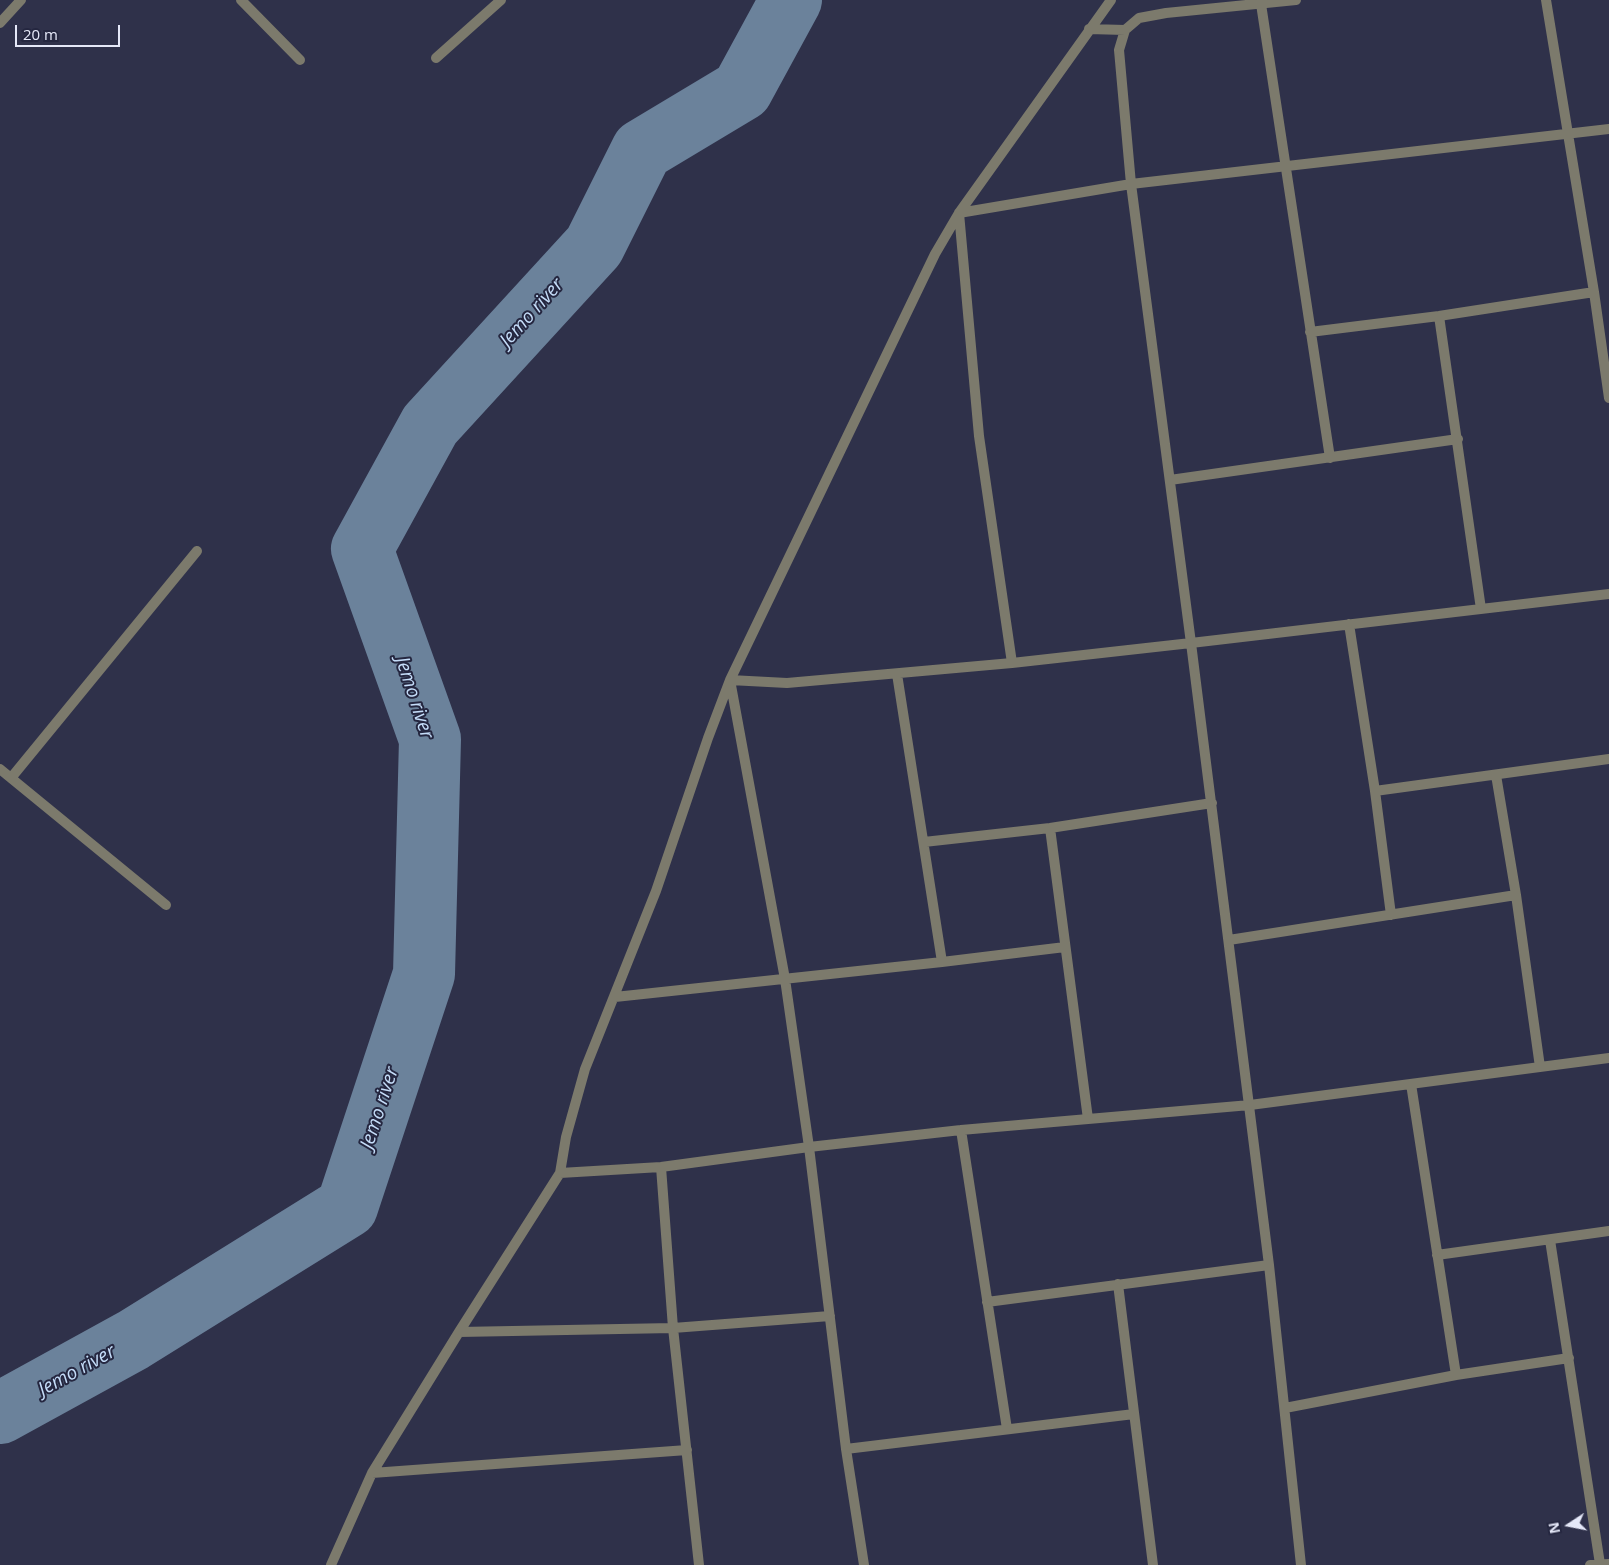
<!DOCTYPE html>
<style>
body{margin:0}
#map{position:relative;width:1609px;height:1565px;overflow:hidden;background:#2f314a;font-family:"Open Sans",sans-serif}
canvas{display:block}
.north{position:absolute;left:1544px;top:1500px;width:50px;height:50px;-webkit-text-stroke:4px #252740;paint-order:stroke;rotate:259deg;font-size:14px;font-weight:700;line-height:20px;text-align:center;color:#e5e8f8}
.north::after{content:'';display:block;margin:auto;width:18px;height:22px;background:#e5e8f8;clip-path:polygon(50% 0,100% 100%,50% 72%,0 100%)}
.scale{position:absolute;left:15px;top:25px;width:105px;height:22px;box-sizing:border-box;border:2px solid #e5e8f8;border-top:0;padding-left:6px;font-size:15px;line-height:18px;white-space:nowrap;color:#e5e8f8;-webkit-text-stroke:4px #252740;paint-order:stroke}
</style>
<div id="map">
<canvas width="1609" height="1565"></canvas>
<div class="north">N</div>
<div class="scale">20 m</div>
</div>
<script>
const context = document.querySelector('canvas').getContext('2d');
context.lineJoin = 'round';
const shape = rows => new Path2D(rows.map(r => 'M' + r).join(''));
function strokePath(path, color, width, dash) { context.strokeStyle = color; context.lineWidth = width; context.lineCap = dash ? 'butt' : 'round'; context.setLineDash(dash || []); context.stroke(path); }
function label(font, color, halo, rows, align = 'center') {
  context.font = font + ' "Open Sans",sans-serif'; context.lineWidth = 4; context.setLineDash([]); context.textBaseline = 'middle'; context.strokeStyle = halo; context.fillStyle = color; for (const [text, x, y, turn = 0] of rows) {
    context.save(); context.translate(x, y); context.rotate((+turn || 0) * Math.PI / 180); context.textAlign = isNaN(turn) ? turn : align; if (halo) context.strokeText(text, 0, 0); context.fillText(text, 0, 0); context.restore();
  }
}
strokePath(shape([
 [0,1413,133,1340,347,1207,424,974,430,739,362,549,430,425,594,246,642,150,742,90,791,0]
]), '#6b829b', 62);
strokePath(shape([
 [241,0,300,60],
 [1296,0,1166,13,1139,18,1125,30,1119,50,1131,184,1191,643,1609,594],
 [1546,0,1594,292,1609,398],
 [1261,4,1330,458],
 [0,23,21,0],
 [1089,29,1125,30],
 [436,58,501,0],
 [1439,316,1481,609],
 [1310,332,1439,316,1594,292],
 [1170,480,1458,439],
 [1349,624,1375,791,1391,915],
 [1012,663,979,436,959,213,1131,184,1609,129],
 [897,674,942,962],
 [0,769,166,905],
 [1496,775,1516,895,1540,1067],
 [11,778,197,551],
 [1375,791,1609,759],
 [1050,828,1088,1119],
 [924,842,1050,828,1212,803],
 [1229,940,1516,895],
 [615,997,942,962,1065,947],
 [1411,1084,1456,1375],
 [961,1130,1007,1429],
 [661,1167,673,1328,699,1565],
 [560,1173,661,1167,809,1147,961,1130,1250,1105,1609,1058],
 [1550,1240,1600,1564],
 [1437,1255,1609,1231],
 [1118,1284,1153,1565],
 [987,1302,1269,1265],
 [459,1332,673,1328,830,1316],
 [1285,1408,1456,1375,1569,1358],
 [846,1449,1134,1414],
 [372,1473,687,1450],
 [331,1565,372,1473,459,1332,560,1173,566,1137,585,1069,656,891,708,738,730,680,787,683,1012,663,1191,643,1269,1265,1301,1565],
 [864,1565,846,1449,809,1147,785,979,730,680,935,254,959,213,1111,0],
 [1590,1565,1609,1564]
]), '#7c7a6c', 10);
label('italic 19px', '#c5ddf9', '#252740', [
 ["Jemo river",532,313,-48],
 ["Jemo river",414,698,72],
 ["Jemo river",380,1108,-72],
 ["Jemo river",77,1371,-29]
]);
</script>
